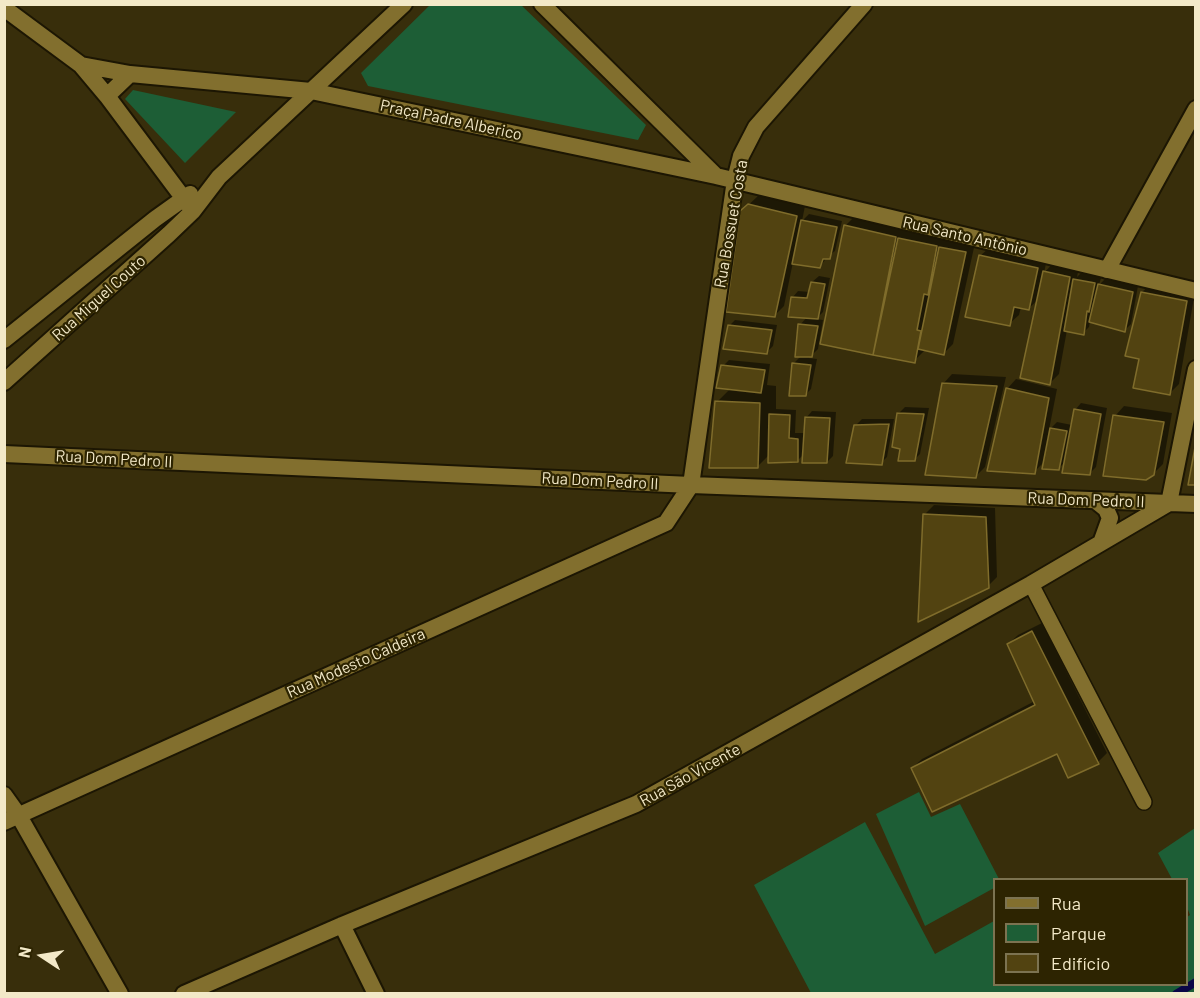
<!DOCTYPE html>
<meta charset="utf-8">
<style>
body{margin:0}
#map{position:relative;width:1200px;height:998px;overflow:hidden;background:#382e0b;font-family:Barlow,sans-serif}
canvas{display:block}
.frame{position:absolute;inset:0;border:6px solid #f3e9c8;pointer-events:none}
.legend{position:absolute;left:993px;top:878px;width:195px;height:108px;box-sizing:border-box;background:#2d2401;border:2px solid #7c7351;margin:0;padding:8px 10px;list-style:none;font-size:18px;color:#f3e9c8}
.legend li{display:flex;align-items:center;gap:12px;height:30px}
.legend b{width:30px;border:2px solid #7c7351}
.north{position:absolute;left:12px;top:926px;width:60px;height:60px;-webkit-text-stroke:4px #2d2401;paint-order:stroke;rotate:282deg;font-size:16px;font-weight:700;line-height:24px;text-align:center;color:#f3e9c8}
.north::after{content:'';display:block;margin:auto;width:21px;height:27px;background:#f3e9c8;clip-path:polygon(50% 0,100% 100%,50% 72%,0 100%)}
</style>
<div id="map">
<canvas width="1200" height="998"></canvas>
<div class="frame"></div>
<ul class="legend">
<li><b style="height:8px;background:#826f2e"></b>Rua</li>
<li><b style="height:16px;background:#1d5e36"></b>Parque</li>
<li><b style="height:16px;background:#524311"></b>Edifício</li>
</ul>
<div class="north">N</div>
</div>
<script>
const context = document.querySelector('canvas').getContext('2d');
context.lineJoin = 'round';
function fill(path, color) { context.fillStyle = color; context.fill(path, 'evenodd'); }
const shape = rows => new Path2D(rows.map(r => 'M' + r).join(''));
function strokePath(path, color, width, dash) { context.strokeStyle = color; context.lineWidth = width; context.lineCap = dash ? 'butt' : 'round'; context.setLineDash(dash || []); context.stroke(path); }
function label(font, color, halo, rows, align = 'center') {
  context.font = font + ' Barlow,sans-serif'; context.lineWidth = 4.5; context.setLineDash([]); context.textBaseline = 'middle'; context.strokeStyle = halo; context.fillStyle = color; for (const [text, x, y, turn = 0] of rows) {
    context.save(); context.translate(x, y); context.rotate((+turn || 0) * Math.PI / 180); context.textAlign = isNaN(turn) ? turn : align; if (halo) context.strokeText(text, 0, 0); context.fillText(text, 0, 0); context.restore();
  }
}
fill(shape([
 [430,5,521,5,646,125,638,140,368,86,361,73],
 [133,90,236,112,185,163,125,99],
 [919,792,931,817,960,804,999,879,994,880,994,888,925,926,876,814],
 [865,822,935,954,994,921,994,984,1186,984,1187,917,1190,915,1187,907,1186,880,1172,879,1158,853,1195,828,1195,993,811,993,754,885]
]), '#1d5e36');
fill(shape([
 [759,195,805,206,802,221,809,214,842,221,835,251,827,257,820,267,793,262,784,306,775,315,741,212],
 [863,208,975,243,953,344,943,354,926,349,914,361,822,343,846,225],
 [990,247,1047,259,1044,273,1054,262,1079,268,1077,277,1081,273,1101,278,1099,285,1105,279,1138,286,1131,324,1125,330,1090,321,1089,327,1083,333,1067,330,1059,374,1050,383,1039,299,1028,309,1021,307,1019,315,1009,324,980,256],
 [819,276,830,278,823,312,816,319,823,320,818,349,809,358,817,359,811,389,805,395,794,363,801,356,800,325,807,317,792,298,798,291,810,292,812,282],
 [1152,283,1195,292,1179,384,1169,394,1142,292],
 [735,320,777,325,773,346,767,352,729,326],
 [729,360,770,364,767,385,776,386,776,409,796,410,795,433,805,433,806,418,812,411,836,412,833,456,827,462,804,454,797,461,770,454,757,467,717,402,731,388,723,366],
 [952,374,1006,377,985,467,976,476,943,384],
 [1016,379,1057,389,1049,430,1057,422,1072,425,1075,410,1081,403,1107,408,1096,467,1090,473,1065,462,1058,469,1045,461,1034,472,1007,389],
 [1124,406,1172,413,1163,464,1153,474,1115,416],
 [905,407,929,408,920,454,914,460,902,448,898,414],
 [862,419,894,419,887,457,881,463,856,425],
 [934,505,995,508,997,577,988,586,924,515],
 [1042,623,1107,753,1098,762,1057,752,912,768,922,759,1035,701,1008,644,1018,635]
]), '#0007');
strokePath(shape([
 [1176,994,1196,982]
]), '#0a0646', 8);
const building = shape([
 [748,204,797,216,775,317,726,312,740,211,748,204],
 [801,220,837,227,830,259,823,259,820,268,792,264,801,220],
 [844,225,896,237,873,355,820,344,844,225],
 [898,238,937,246,928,295,924,294,917,330,921,331,915,363,873,355,898,238],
 [939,247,966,252,944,355,918,349,939,247],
 [979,255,1038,268,1029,310,1014,307,1010,326,965,317,979,255],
 [1043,271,1070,277,1050,385,1020,378,1043,271],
 [1073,279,1095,283,1089,312,1087,311,1084,335,1064,331,1073,279],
 [811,282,825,284,818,319,788,317,791,297,807,298,811,282],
 [1098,284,1133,292,1125,332,1089,322,1098,284],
 [1141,292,1187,301,1170,395,1133,388,1139,359,1125,356,1141,292],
 [798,324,818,326,812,357,795,357,798,324],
 [728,325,772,330,767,354,723,349,728,325],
 [792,363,811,365,806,396,789,396,792,363],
 [721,365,765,370,761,393,716,388,721,365],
 [942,383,997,386,976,478,925,475,942,383],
 [1006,388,1049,398,1035,474,987,471,1006,388],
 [715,401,760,403,758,468,709,468,715,401],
 [1074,409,1101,414,1090,475,1062,473,1074,409],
 [897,413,924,414,915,461,898,461,900,449,892,447,897,413],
 [769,414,790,415,789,438,798,439,798,462,768,463,769,414],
 [1113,415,1164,422,1154,475,1146,480,1103,476,1113,415],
 [805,417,830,418,827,463,802,463,805,417],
 [889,424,882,465,846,463,854,425,889,424],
 [1050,428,1067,431,1059,470,1042,469,1050,428],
 [1196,442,1196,485,1188,485,1196,442],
 [923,514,986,517,989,588,918,622,923,514],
 [1032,631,1099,764,1068,778,1057,754,932,812,911,768,1035,705,1007,644,1032,631]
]);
fill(building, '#524311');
strokePath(building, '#7f6c2b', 1.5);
const service = shape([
 [1031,584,1144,802]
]);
const minor = shape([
 [542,4,715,175],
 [4,8,81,65,107,96,193,211],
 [81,65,130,74],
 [107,96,130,74,311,91,716,176,1196,291],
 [1107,270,1196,109],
 [4,340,155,219,190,194],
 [4,382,169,234,193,211,219,177,404,4],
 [4,454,691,485,1196,504],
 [1096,501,1106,509,1110,518,1101,543],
 [4,795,19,816,120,994],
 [4,822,666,523,691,485,735,180,741,156,756,127,864,4],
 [342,925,376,994],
 [184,994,342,925,636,804,1031,584,1169,503,1196,369]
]);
strokePath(service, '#1c1603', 18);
strokePath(minor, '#1c1603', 20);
strokePath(service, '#826f2e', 15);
strokePath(minor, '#826f2e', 16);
label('16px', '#f3e9c8', '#2d2401', [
 ["Praça Padre Alberico",451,120,12],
 ["Rua Bossuet Costa",731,224,-80],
 ["Rua Santo Antônio",965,236,13],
 ["Rua Miguel Couto",99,298,-42],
 ["Rua Dom Pedro II",114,459,3],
 ["Rua Dom Pedro II",600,481,3],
 ["Rua Dom Pedro II",1086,500,2],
 ["Rua Modesto Caldeira",356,663,-24],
 ["Rua São Vicente",690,775,-29]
]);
</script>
